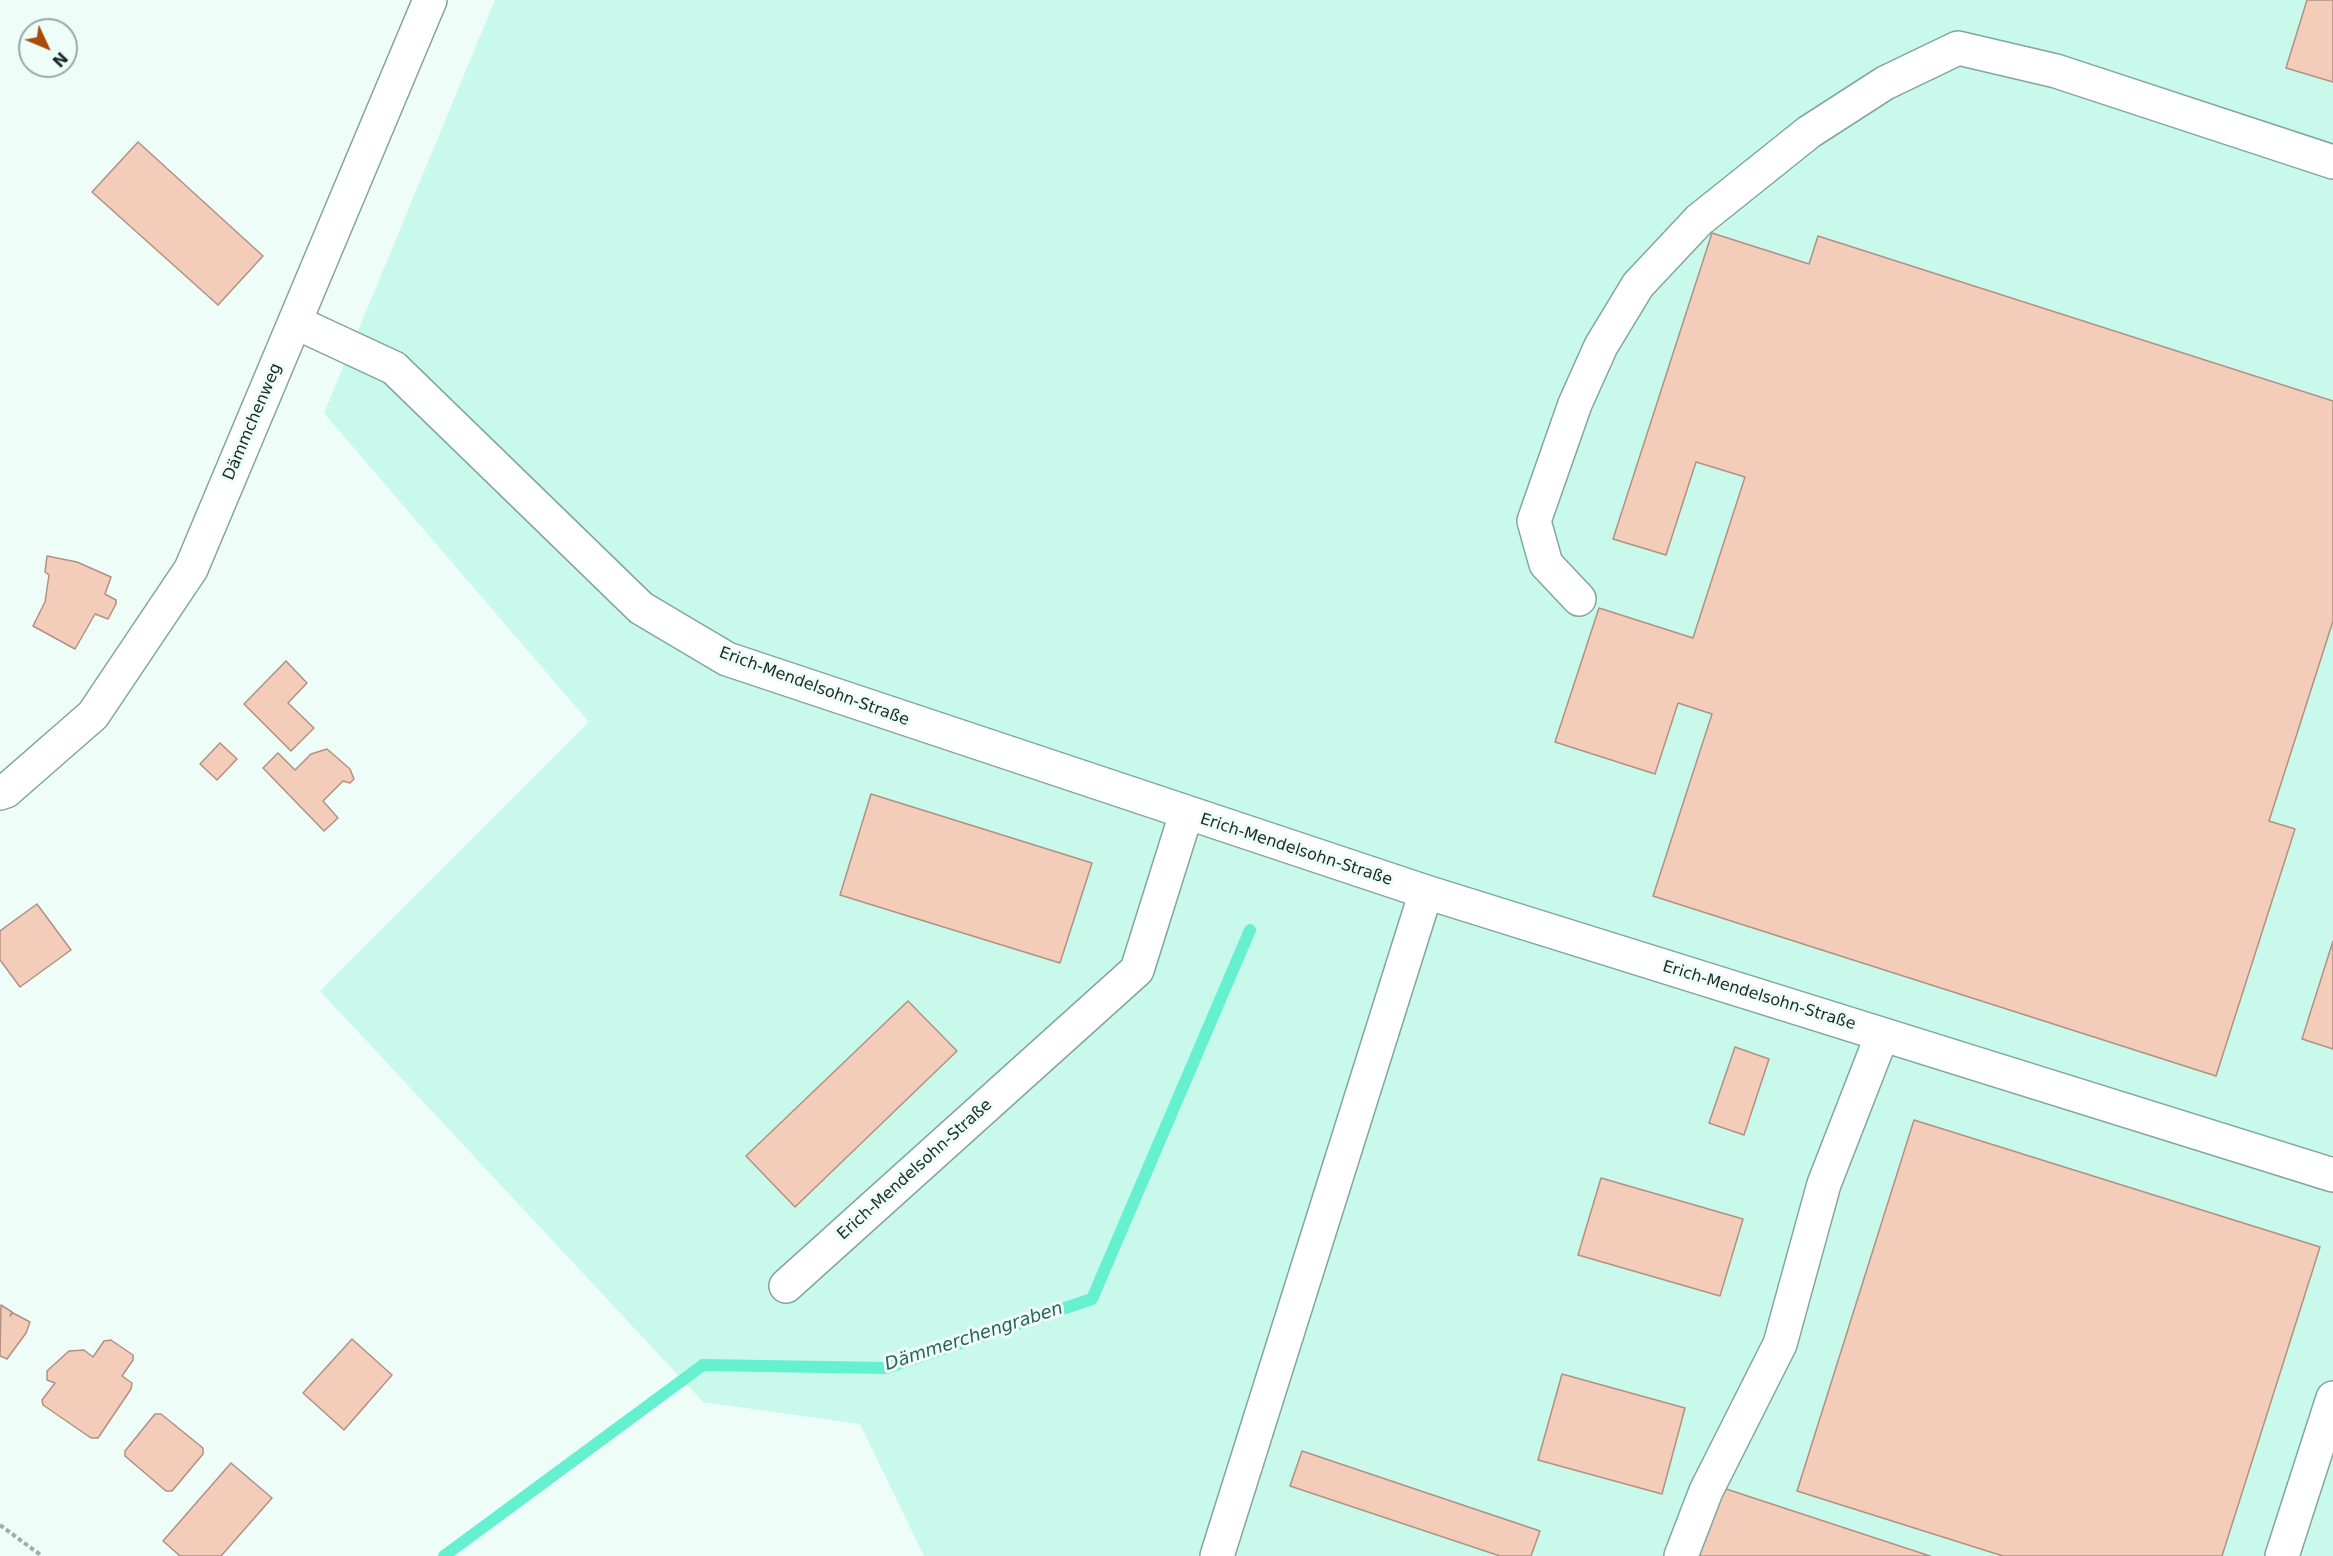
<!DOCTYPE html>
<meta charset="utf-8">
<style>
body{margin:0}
#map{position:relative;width:2333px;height:1556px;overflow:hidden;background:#eefdf8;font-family:"DejaVu Sans",sans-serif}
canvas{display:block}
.north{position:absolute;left:18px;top:18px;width:60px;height:60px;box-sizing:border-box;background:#eefdf8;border:2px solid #9aa9a4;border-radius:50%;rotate:134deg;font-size:16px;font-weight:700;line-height:24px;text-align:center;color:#1c2a26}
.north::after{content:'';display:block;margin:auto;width:21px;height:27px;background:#ac4a09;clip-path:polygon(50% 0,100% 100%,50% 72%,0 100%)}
</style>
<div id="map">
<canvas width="2333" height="1556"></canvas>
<div class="north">N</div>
</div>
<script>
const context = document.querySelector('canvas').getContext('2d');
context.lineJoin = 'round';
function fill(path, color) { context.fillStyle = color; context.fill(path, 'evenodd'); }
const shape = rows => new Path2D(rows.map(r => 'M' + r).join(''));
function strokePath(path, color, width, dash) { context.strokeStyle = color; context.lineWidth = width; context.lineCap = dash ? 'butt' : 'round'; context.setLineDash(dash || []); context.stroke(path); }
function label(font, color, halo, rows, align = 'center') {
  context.font = font + ' "DejaVu Sans",sans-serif'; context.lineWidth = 6; context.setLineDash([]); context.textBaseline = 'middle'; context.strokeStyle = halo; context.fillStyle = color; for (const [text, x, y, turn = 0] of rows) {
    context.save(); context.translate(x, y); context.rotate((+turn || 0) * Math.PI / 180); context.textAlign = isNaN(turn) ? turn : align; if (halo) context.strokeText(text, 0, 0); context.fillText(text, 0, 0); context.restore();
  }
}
fill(shape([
 [495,0,2333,0,2333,1556,924,1556,860,1424,703,1402,320,991,589,722,324,413]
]), '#c9f9eb');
strokePath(shape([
 [444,1556,703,1365,886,1368,1092,1299,1250,930]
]), '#65f0d0', 12);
const building = shape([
 [2307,0,2333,0,2333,82,2286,68,2307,0],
 [138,142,263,256,218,305,92,192,138,142],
 [1712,233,1809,264,1818,236,2333,401,2333,621,2269,821,2295,829,2216,1076,1653,896,1712,714,1678,703,1655,774,1555,742,1599,608,1693,638,1745,477,1696,462,1666,555,1613,539,1712,233],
 [47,556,77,562,111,577,105,594,116,600,116,604,108,619,95,614,75,649,33,626,45,602,49,575,45,572,47,556],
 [286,661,307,683,288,703,314,728,291,751,244,704,286,661],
 [220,743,237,759,217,780,200,764,220,743],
 [327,749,350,769,354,779,350,783,343,781,323,801,338,818,324,831,263,768,278,753,295,770,311,754,327,749],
 [871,794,1092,863,1060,963,840,895,871,794],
 [37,904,71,950,20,987,0,960,0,931,37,904],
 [2333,941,2333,1049,2302,1039,2333,941],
 [908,1001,957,1051,795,1207,746,1156,908,1001],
 [1735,1047,1769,1059,1744,1135,1709,1123,1735,1047],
 [1914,1120,2320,1247,2222,1556,2003,1556,1797,1491,1914,1120],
 [1601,1178,1743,1219,1720,1296,1578,1255,1601,1178],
 [1,1305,12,1312,10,1316,13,1313,30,1322,26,1333,7,1359,0,1356,1,1305],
 [352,1339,392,1375,344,1430,303,1393,352,1339],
 [111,1340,133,1355,133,1360,122,1376,132,1383,131,1389,98,1438,91,1438,43,1405,42,1400,55,1383,47,1380,47,1371,69,1351,84,1350,93,1357,104,1341,111,1340],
 [1562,1374,1685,1408,1662,1494,1538,1460,1562,1374],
 [155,1414,161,1414,203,1448,203,1454,172,1491,166,1491,125,1456,125,1451,155,1414],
 [1302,1451,1540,1531,1531,1556,1500,1556,1290,1486,1302,1451],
 [231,1463,272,1498,221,1556,180,1556,163,1541,231,1463],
 [1720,1487,1930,1556,1697,1556,1720,1487]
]);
fill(building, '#f4ccba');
strokePath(building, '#b09183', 1.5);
const minor = shape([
 [295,322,394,368,641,608,727,659,1426,892,2333,1175],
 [1579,599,1546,564,1534,521,1575,404,1601,346,1638,285,1699,220,1809,132,1885,83,1958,48,2056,71,2333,162],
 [0,793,6,791,93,715,191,569,430,0],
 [786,1286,1137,970,1186,814],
 [1217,1556,1426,892],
 [1681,1556,1706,1491,1780,1344,1824,1184,1882,1035],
 [2282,1556,2333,1398]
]);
strokePath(minor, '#82a69b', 36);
strokePath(shape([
 [0,1525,42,1556]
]), '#9eada8', 4, [4.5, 3]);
strokePath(minor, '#fff', 33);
label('16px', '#1c2a26', '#eefdf8', [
 ["Dämmchenweg",253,422,-67],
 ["Erich-Mendelsohn-Straße",814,687,20],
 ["Erich-Mendelsohn-Straße",1296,850,18],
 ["Erich-Mendelsohn-Straße",1759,996,17],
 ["Erich-Mendelsohn-Straße",915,1170,-42]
]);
label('italic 18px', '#2a6255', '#eefdf8', [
 ["Dämmerchengraben",974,1337,-18]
]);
</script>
